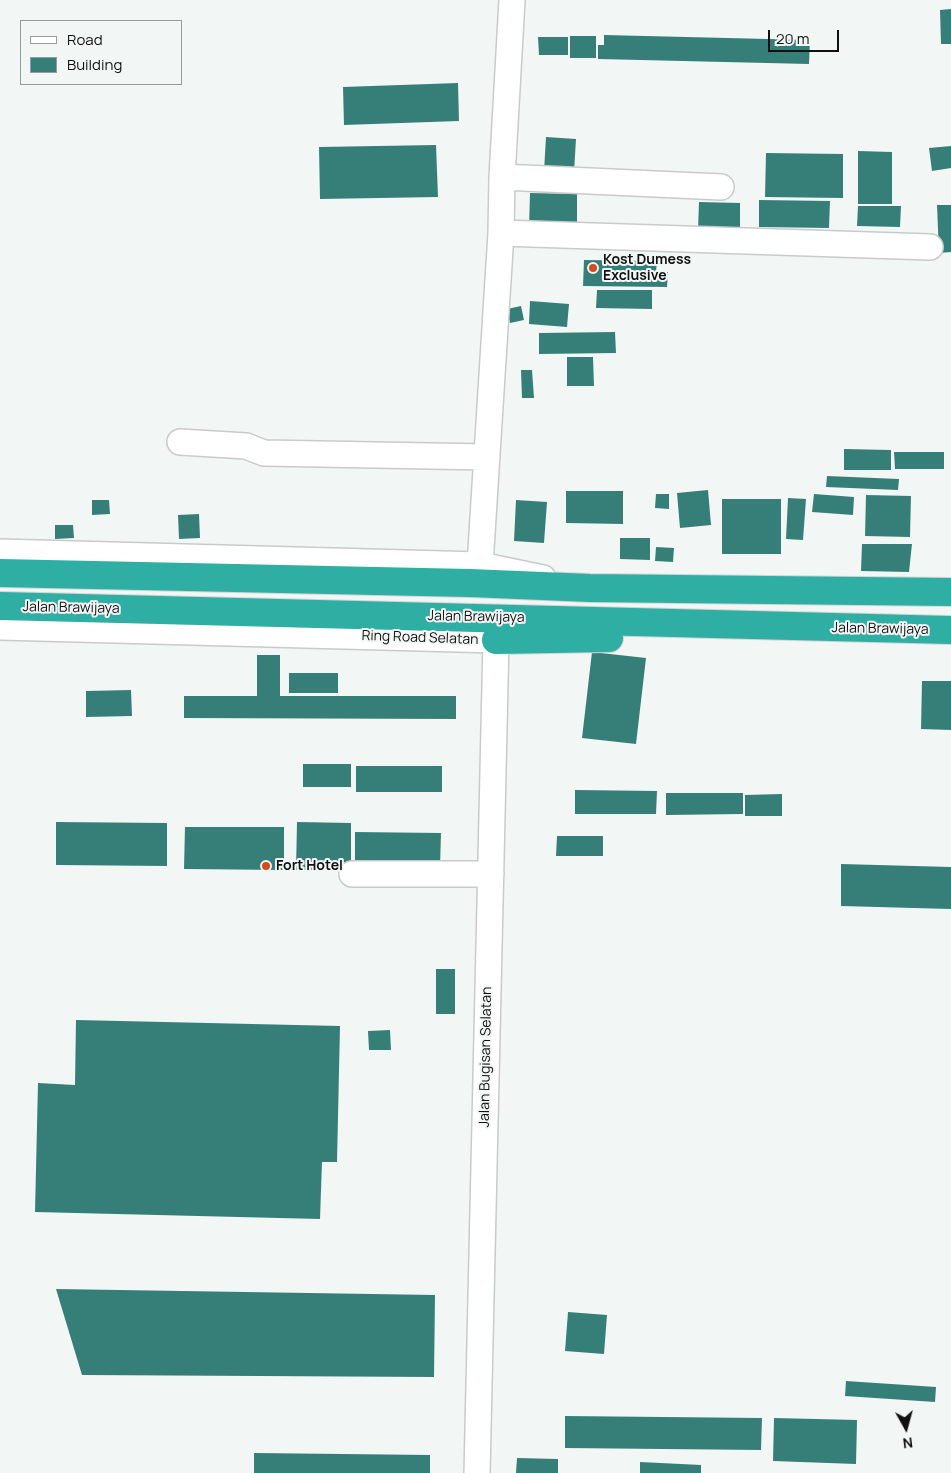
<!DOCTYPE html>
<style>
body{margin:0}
#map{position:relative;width:951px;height:1473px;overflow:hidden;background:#f2f7f6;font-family:Manrope,sans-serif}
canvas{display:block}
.legend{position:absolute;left:20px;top:20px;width:162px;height:65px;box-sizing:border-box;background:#f2f7f6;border:1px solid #979b9a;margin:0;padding:6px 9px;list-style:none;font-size:15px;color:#0f1111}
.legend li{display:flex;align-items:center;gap:10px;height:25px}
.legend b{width:25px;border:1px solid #979b9a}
.north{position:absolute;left:881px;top:1403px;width:50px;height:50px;-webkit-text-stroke:4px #f2f7f6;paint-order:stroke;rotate:173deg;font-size:14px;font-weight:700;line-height:20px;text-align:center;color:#0f1111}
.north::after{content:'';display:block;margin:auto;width:18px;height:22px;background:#0f1111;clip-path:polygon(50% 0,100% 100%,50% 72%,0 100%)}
.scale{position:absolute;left:768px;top:30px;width:71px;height:22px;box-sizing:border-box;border:2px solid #0f1111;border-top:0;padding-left:6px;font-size:15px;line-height:18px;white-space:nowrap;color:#0f1111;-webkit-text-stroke:4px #f2f7f6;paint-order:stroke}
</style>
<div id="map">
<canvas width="951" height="1473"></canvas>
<ul class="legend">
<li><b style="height:6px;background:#fff"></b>Road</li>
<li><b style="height:14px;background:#367f78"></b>Building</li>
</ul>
<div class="north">N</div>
<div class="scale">20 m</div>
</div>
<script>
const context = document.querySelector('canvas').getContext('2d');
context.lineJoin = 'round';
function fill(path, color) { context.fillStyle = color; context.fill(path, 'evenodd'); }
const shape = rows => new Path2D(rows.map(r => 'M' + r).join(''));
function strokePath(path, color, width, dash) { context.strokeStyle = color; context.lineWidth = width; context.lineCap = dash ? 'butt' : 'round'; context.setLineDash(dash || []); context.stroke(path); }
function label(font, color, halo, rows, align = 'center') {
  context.font = font + ' Manrope,sans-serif'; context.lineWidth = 4; context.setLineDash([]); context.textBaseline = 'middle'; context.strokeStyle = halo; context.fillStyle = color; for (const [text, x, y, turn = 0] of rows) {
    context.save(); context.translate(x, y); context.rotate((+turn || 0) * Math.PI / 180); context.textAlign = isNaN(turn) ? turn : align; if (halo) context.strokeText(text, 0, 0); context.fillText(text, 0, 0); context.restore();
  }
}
fill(shape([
 [951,9,951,44,941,44,940,10],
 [604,35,810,40,809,64,598,59,598,45,604,45],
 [570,36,596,36,596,58,570,58],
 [538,37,568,37,568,55,539,55],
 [458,83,459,121,344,125,343,87],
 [546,137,576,139,574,172,544,171],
 [436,145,438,197,320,199,319,147],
 [951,146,951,168,932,171,929,148],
 [858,151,892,152,892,204,858,204],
 [766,153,843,154,843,198,765,197],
 [530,193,577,194,577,229,529,228],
 [759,200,830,201,829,228,759,227],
 [699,202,740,203,740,230,698,230],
 [937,205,951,205,951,252,939,253],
 [858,206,901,206,900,227,857,226],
 [584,260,657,261,656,272,668,272,667,287,583,286],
 [597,290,652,290,652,309,596,308],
 [530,301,569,304,567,327,529,324],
 [521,306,524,320,510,323,507,309],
 [615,332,616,353,539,354,539,333],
 [567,357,593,357,594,386,567,386],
 [521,370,532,370,534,398,522,398],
 [844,449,891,450,891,470,844,470],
 [894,452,944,452,944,469,895,469],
 [827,476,899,479,898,490,826,487],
 [708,490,711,525,680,528,677,493],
 [566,491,623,491,623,524,566,523],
 [656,494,669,494,669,509,655,508],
 [814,494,854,497,853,515,812,512],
 [866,495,911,496,910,537,865,536],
 [788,498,806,499,803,540,786,539],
 [722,499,781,499,781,554,722,554],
 [92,500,109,500,110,514,92,515],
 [516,500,547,502,544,543,514,541],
 [199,514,200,538,179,539,178,515],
 [55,525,73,525,74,538,55,539],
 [620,538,650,538,650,560,620,559],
 [862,544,912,544,909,572,861,571],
 [656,547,674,548,673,562,655,561],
 [592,652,646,658,636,744,582,738],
 [257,655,280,655,280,696,456,696,456,719,184,718,184,696,257,696],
 [289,673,338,673,338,693,289,693],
 [922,681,951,681,951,730,921,729],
 [131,690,132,716,86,717,86,691],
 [303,764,351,764,351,787,303,787],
 [356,766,442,766,442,792,356,792],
 [575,790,657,791,656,814,575,814],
 [666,793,743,793,743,814,666,815],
 [782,794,782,816,745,816,745,795],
 [56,822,167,823,167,866,56,865],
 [297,822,351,823,351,870,296,870],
 [185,827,284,827,284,870,184,869],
 [355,832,441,833,440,867,355,867],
 [557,836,603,836,603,856,556,856],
 [841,864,951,867,951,909,841,906],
 [436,969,455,969,455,1014,436,1014],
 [76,1020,340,1026,337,1162,322,1162,320,1219,35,1212,38,1083,75,1085],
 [390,1030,391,1050,369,1050,368,1031],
 [56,1289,435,1295,434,1377,82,1375],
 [568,1312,607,1315,604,1354,565,1351],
 [846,1381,936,1387,935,1402,845,1396],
 [565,1416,762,1418,761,1450,565,1448],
 [774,1418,857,1420,856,1464,773,1461],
 [254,1453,430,1455,430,1473,254,1473],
 [517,1458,558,1459,558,1473,516,1473],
 [640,1462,701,1465,701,1473,640,1473]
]), '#367f78');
const minor = shape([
 [502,177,721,187],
 [501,233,930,247],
 [180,442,246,446,264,453,487,457],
 [0,552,480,565,543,578],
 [480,565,501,233,502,177,512,0],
 [0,627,496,640,477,1473],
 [352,874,491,874]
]);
const highway = shape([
 [0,573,470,583,590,588,951,592],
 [0,606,951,630],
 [496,640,609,638]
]);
strokePath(minor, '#c7cbcb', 28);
strokePath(highway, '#d4d4d4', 30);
strokePath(minor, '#fff', 25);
strokePath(highway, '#2faea4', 28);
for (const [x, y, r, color] of [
 [593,268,5,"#d44c1f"],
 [266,866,5,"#d44c1f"]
]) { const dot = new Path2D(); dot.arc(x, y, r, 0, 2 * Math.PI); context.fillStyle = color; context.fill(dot); strokePath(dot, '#f2f7f6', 2); }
label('bold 14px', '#0f1111', '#f2f7f6', [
 ["Kost Dumess",603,260],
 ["Exclusive",603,276],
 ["Fort Hotel",276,866]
], 'left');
label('14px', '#0f1111', '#f2f7f6', [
 ["Jalan Brawijaya",71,608,1],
 ["Jalan Brawijaya",476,617,1],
 ["Jalan Brawijaya",880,629,1],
 ["Ring Road Selatan",420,638,2],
 ["Jalan Bugisan Selatan",486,1057,-89]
]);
</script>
